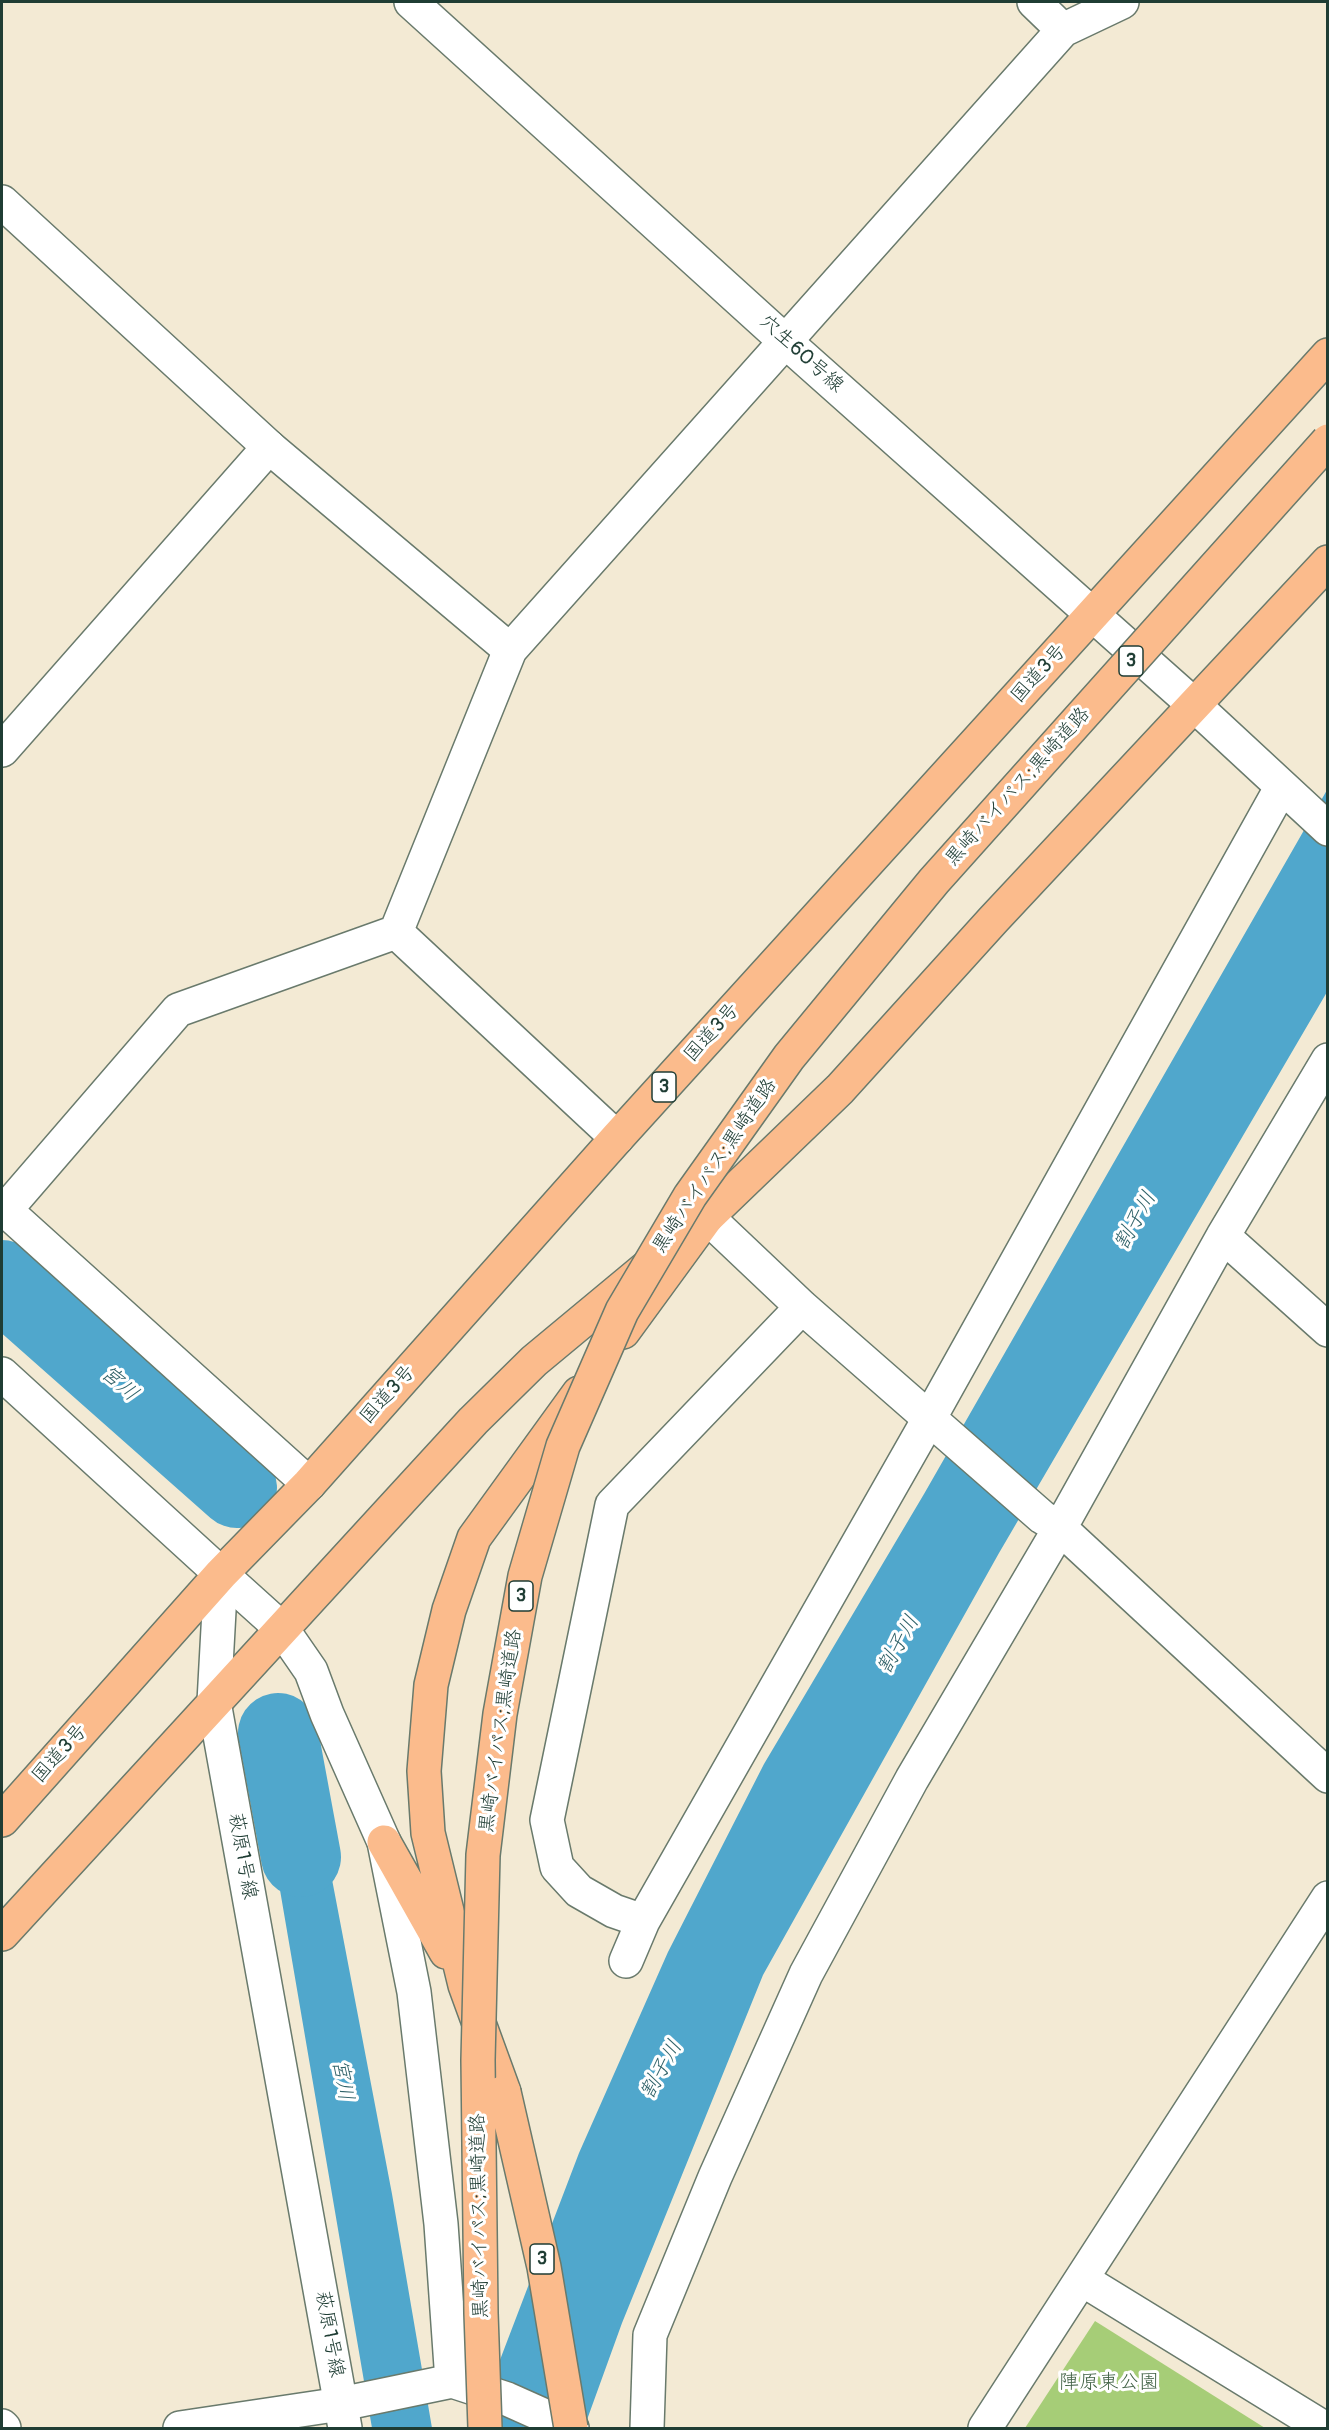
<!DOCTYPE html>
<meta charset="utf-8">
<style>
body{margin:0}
#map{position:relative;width:1329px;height:2430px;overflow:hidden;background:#f3ead4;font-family:Pangolin,sans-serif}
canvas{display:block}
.frame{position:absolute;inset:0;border:3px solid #1f3d34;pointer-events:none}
</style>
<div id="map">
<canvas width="1329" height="2430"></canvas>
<div class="frame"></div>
</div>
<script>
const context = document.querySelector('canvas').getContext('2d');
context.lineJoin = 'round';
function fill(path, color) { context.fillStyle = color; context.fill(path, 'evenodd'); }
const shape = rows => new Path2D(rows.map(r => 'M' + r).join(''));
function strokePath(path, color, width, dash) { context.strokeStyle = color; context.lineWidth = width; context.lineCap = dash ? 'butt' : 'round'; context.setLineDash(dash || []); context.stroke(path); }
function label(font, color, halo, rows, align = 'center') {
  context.font = font + ' Pangolin,"Klee One",sans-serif'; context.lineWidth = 6; context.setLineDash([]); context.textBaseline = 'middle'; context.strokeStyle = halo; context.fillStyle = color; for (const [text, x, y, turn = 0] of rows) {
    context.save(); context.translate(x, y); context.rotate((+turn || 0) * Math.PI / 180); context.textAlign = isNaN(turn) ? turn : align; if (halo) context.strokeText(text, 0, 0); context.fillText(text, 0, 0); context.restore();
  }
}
fill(shape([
 [1095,2321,1265,2428,1025,2428]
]), '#a6cd77');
fill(shape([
 [1327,790,1327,992,999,1553,763,1975,622,2323,584,2428,474,2428,579,2153,668,1952,764,1764,924,1494],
 [302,1722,392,2194,432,2428,372,2428,260,1773]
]), '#50a7cc');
strokePath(shape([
 [2,1280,237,1488],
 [278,1733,301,1857]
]), '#50a7cc', 80);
const minor = shape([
 [1034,2,1063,30],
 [2,750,269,447],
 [396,932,617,1138],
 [2,1207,309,1484],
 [2,1214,178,1010,396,932,510,650,1063,30,1122,2],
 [707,1217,802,1307,1042,1517,1060,1528,1328,1776],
 [1223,1236,1328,1330],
 [221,1574,282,1629,311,1671,327,1714,384,1842,414,1992,441,2224,452,2381],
 [643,1921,614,1911,579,1891,557,1867,547,1820,612,1505,802,1307],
 [626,1961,643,1921,929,1419,1281,788],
 [1083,2280,1324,2428],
 [2,2426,4,2428],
 [180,2428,341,2404,452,2381,507,2399,572,2428],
 [647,2428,650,2335,715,2177,806,1974,912,1779,1060,1528,1223,1236,1328,1060],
 [985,2428,1328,1898]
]);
const tertiary = shape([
 [411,2,786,342,1193,704,1328,829],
 [2,202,269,447,510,650],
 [2,1374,221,1574,214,1702,345,2428]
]);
const trunk = shape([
 [685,1236,707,1217,840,1089,993,920,1328,562],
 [2,1820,221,1574,309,1484,617,1138,1328,355],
 [2,1934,473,1421,534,1361,646,1268]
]);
const motorway = shape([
 [623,1332,707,1217],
 [384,1842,446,1952],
 [504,2092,465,1985,428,1833,424,1771,431,1685,449,1610,474,1538,579,1393]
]);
strokePath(minor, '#697a6c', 36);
strokePath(tertiary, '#697a6c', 36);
strokePath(trunk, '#697a6c', 36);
strokePath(motorway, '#697a6c', 36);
strokePath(minor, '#fff', 33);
strokePath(tertiary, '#fff', 33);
strokePath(trunk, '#fbbb8c', 33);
strokePath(motorway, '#fbbb8c', 33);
const motorwayBridge = shape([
 [504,2092,544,2267,571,2428],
 [485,2428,481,2313,478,2060,483,1855,500,1714,525,1576,563,1446,622,1311,690,1196,789,1057,934,881,1328,441]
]);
strokePath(motorwayBridge, '#697a6c', 36, []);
strokePath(motorwayBridge, '#fbbb8c', 33);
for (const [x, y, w] of [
 [1131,661,24],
 [664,1087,24],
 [521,1596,24],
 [542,2259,24]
]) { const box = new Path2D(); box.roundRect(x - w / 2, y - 15, w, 30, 4.5); context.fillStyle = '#fff'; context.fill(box); strokePath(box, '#1f3d34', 1.5); }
label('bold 18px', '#1f3d34', null, [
 ["3",1131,661],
 ["3",664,1087],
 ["3",521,1596],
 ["3",542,2259]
]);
label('20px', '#1f3d34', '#fff', [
 ["穴生60号線",801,354,42],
 ["国道3号",1039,674,-48],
 ["黒崎バイパス;黒崎道路",1018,787,-48],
 ["国道3号",712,1033,-48],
 ["黒崎バイパス;黒崎道路",715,1166,-56],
 ["国道3号",388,1395,-48],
 ["黒崎バイパス;黒崎道路",501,1731,-82],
 ["国道3号",60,1754,-48],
 ["萩原1号線",242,1856,80],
 ["黒崎バイパス;黒崎道路",480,2216,-91],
 ["萩原1号線",329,2334,80]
]);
label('20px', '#416145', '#fff', [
 ["陣原東公園",1109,2383]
]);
label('italic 21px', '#306269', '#fff', [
 ["割子川",1136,1221,-61],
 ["宮川",119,1384,41],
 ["割子川",899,1645,-61],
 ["割子川",662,2070,-61],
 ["宮川",342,2080,80]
]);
</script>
